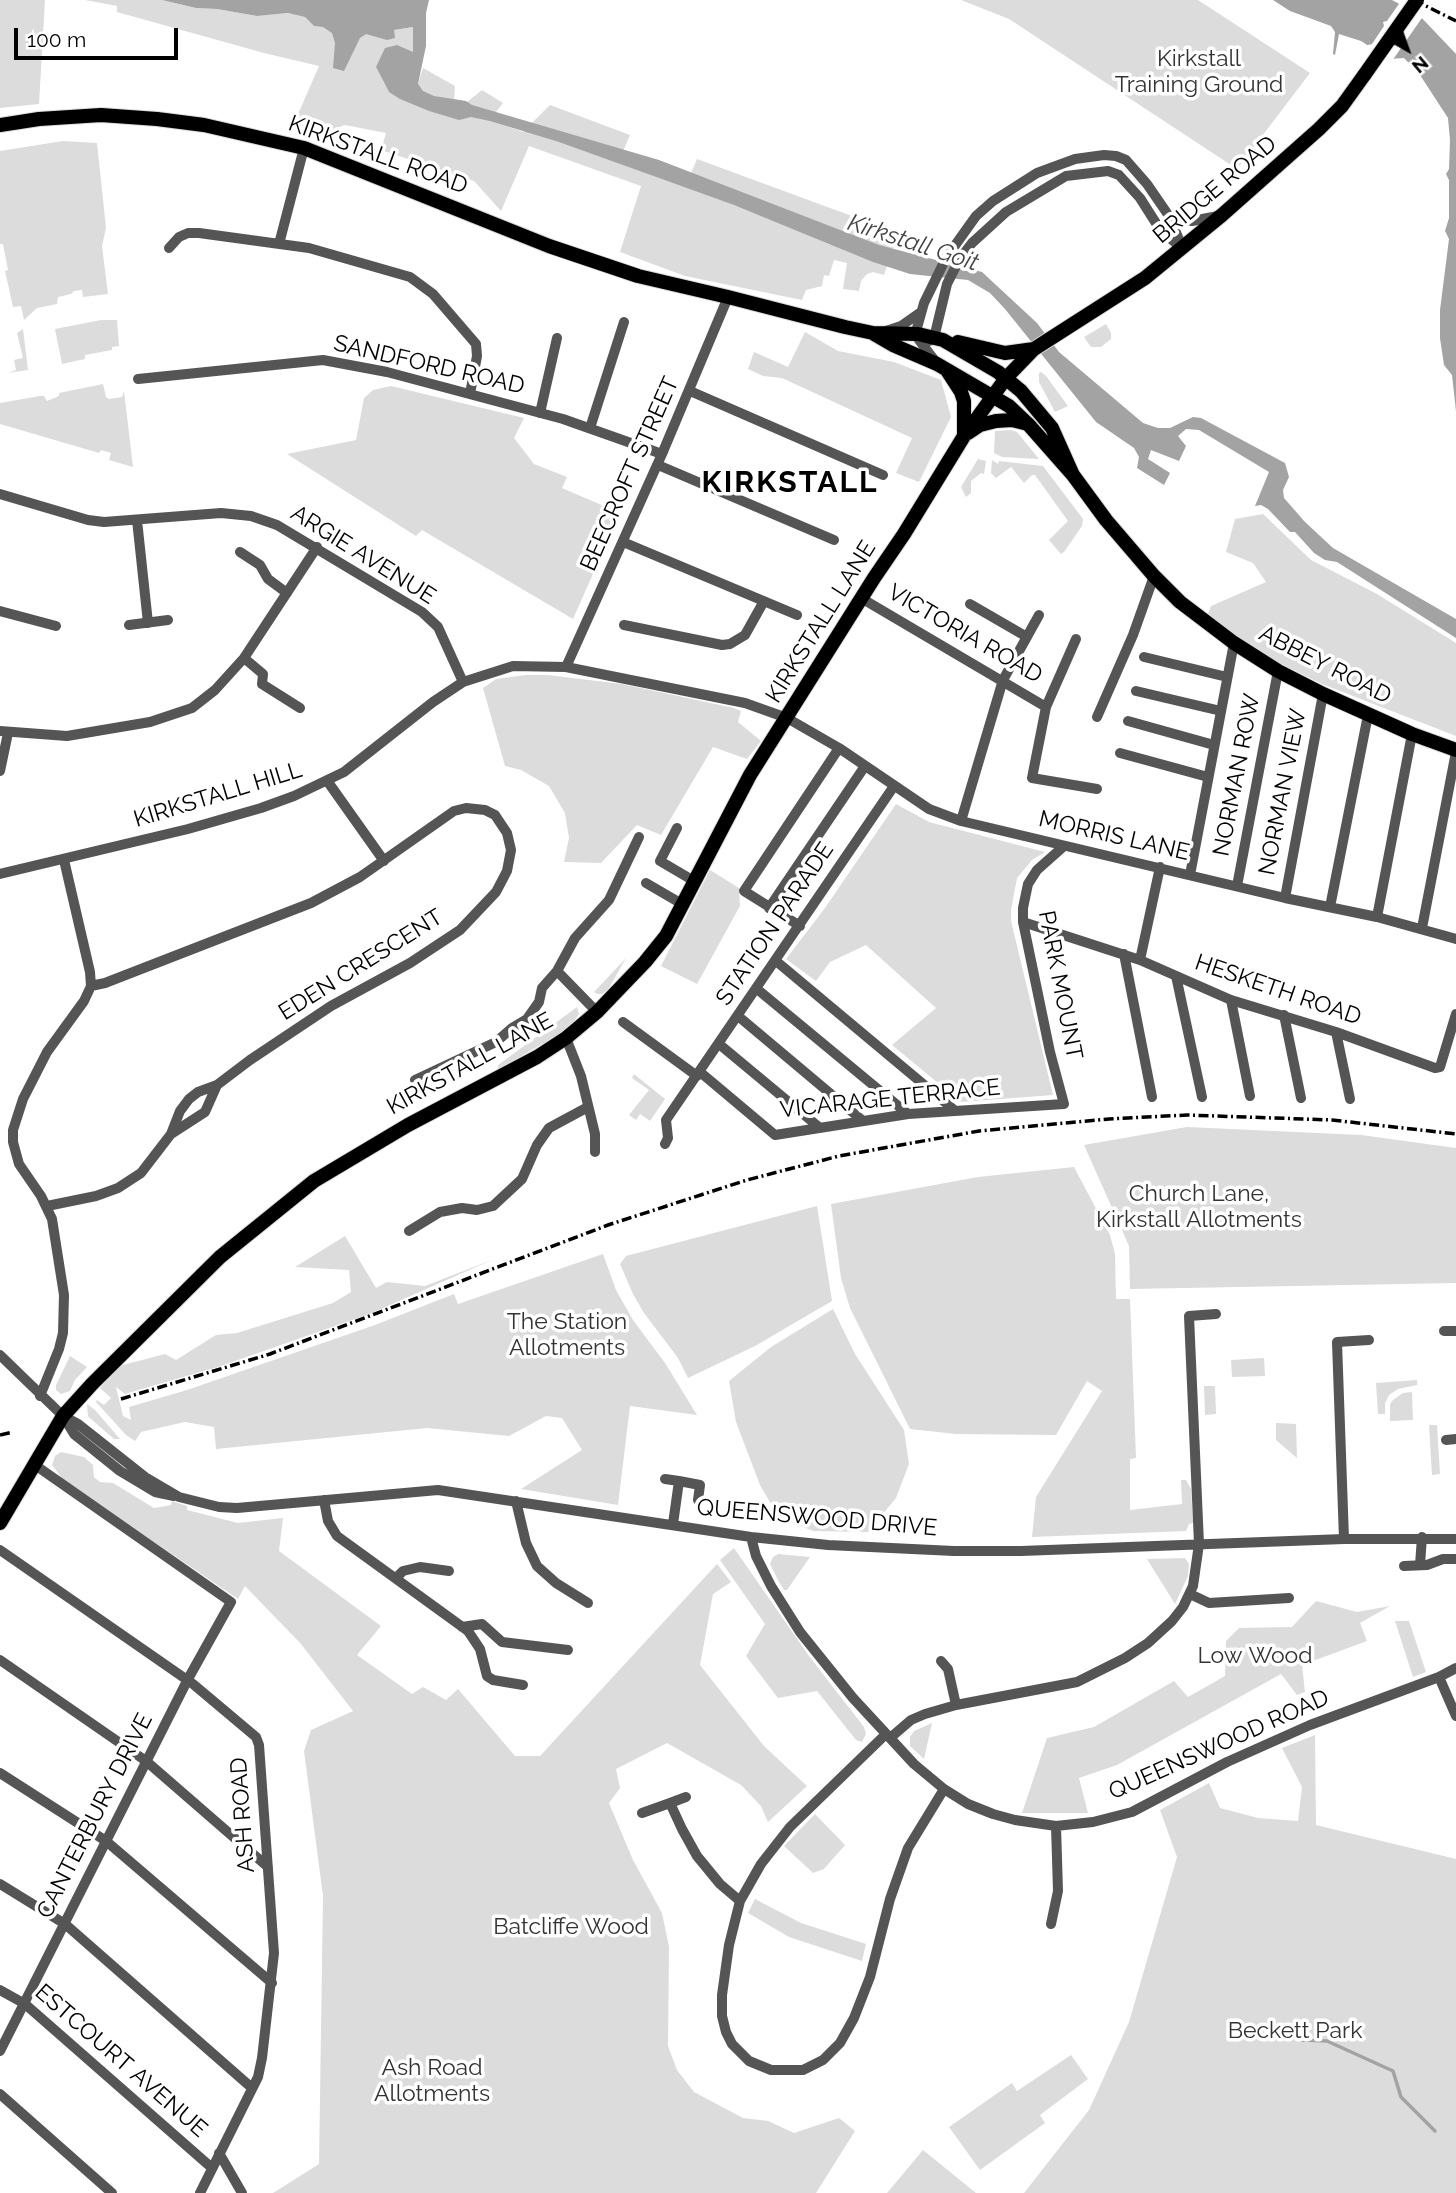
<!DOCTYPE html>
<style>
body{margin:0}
#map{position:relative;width:1456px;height:2193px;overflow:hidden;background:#fff;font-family:Raleway,sans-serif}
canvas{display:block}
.north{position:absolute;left:1372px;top:14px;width:70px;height:70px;-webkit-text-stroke:5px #fff;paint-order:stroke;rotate:140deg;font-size:19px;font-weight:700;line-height:28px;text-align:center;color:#000}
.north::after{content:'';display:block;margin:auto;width:24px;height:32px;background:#000;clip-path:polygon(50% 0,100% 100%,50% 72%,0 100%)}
.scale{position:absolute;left:14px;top:28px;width:164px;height:32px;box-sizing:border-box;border:4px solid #000;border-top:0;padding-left:9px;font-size:21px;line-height:24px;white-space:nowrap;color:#000;-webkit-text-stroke:5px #fff;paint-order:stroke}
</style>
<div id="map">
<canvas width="1456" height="2193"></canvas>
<div class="north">N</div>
<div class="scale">100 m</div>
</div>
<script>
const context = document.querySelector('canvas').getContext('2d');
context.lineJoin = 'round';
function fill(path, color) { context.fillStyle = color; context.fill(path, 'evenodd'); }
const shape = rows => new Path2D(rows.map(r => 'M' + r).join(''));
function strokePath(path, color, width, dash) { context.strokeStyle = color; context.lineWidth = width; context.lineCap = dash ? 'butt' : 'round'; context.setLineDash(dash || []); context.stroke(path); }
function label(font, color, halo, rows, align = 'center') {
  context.font = font + ' Raleway,sans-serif'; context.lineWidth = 7; context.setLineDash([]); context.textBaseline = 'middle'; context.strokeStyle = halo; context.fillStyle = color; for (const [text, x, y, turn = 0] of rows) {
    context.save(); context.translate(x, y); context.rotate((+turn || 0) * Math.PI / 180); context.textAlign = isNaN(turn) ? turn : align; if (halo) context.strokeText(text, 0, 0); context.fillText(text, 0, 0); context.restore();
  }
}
fill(shape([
 [0,0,45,0,39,104,0,108],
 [85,0,162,0,196,8,217,9,257,16,288,13,305,17,314,26,394,30,413,27,413,53,376,67,389,92,418,84,423,68,455,86,454,99,467,102,482,90,503,103,490,120,523,132,550,105,630,135,618,163,732,204,730,188,691,173,697,159,898,233,884,275,873,272,867,274,861,281,859,291,843,289,847,263,834,260,829,276,824,275,822,286,806,290,802,300,685,276,620,252,641,186,529,146,501,211,474,181,381,150,386,133,345,125,316,135,292,128,319,66,264,53,117,12,117,6],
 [961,0,1198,0,1310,73,1237,169,1009,19],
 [63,141,97,143,106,228,102,246,108,294,83,297,82,290,74,291,71,294,58,297,57,304,37,308,24,320,21,306,13,307,5,271,8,270,3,244,0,244,0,151],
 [101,320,117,320,119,346,112,347,112,350,85,355,85,359,62,364,55,329],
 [1106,324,1111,333,1111,339,1101,347,1091,347,1084,337],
 [23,329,28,370,8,373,16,370,14,360,23,358,17,333],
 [805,332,838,351,894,362,941,380,951,417,919,482,896,473,912,438,782,378,763,376,748,369,754,352,788,367],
 [1041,372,1046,376,1068,406,1055,412,1039,382,1039,373],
 [103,384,106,397,109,399,122,397,124,391,133,467,109,460,111,453,101,450,99,453,0,424,0,403,40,396,44,396,47,401,59,396,59,393],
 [391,386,524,418,514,438,534,464,567,477,562,488,620,513,573,619,422,530,416,536,287,454,356,440,364,398,373,390],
 [1011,430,1017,432,1039,459,1002,457,994,453,995,431],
 [978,459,986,461,984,474,981,473,971,481,971,493,966,497,961,487],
 [992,460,998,464,999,461,1043,466,1083,519,1082,526,1064,552,1061,554,1049,540,1068,521,1035,475,1032,475,1024,483,1011,467,996,478,991,473],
 [1263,514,1311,560,1377,594,1456,643,1456,736,1322,684,1267,657,1207,616,1211,606,1266,582,1253,563,1226,552,1235,519],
 [526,675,548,675,622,684,734,708,741,711,738,722,761,741,747,759,713,747,661,835,637,825,601,863,564,862,569,838,565,813,549,786,521,770,505,766,483,688,496,679],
 [896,804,929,822,1045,852,1032,860,1017,878,1011,910,1011,921,1053,1095,961,1102,892,1045,936,1008,866,945,830,962,816,981,786,959,825,908],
 [710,870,739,888,740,906,697,984,661,966],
 [626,958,608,990,602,994,597,994,594,992],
 [577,1007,579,1014,575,1020,562,1032,498,1070,498,1065],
 [634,1074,665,1099,650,1121,640,1114,636,1120,629,1115,649,1090,632,1078],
 [1187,1127,1361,1135,1456,1148,1456,1283,1130,1289,1129,1246,1084,1145],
 [1074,1167,1110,1235,1115,1254,1116,1299,1130,1299,1136,1458,1130,1459,1130,1510,1182,1504,1181,1480,1186,1480,1191,1489,1193,1523,1189,1524,1186,1531,1032,1537,1036,1497,1102,1391,1087,1381,1056,1435,956,1434,910,1429,850,1308,841,1278,831,1204,978,1177],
 [817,1206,832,1301,755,1346,688,1378,678,1358,644,1313,633,1294,620,1264,626,1256],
 [345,1236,376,1288,387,1282,425,1286,494,1259,372,1313,221,1366,125,1394,116,1387,123,1416,131,1420,129,1407,187,1390,375,1325,454,1294,458,1304,603,1254,616,1290,633,1320,665,1363,697,1415,630,1406,618,1505,521,1489,582,1450,562,1418,546,1416,509,1436,427,1428,216,1449,214,1427,185,1422,141,1432,135,1441,126,1435,96,1402,97,1400,104,1405,111,1398,100,1388,119,1366,165,1354,176,1360,216,1335,237,1333,333,1303,351,1292,349,1270,295,1267],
 [833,1309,855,1354,904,1430,909,1464,896,1498,868,1532,813,1531,778,1516,760,1485,736,1422,729,1381,771,1347],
 [70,1356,87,1367,75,1380,70,1391,61,1394,56,1390,56,1385],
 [1264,1358,1265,1376,1232,1377,1231,1360],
 [1417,1380,1417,1385,1398,1389,1389,1395,1385,1403,1385,1414,1378,1414,1376,1383],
 [1204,1386,1215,1386,1216,1414,1205,1415],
 [1412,1392,1413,1420,1390,1421,1390,1404,1393,1400,1403,1393],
 [87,1404,95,1410,120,1439,114,1439,91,1419,88,1416],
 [1276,1423,1296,1424,1297,1458,1276,1440],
 [1429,1425,1437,1425,1440,1474,1432,1475],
 [61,1452,84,1457,93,1465,94,1477,100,1482,113,1483,154,1508,171,1505,172,1501,187,1506,187,1510,238,1523,283,1518,279,1551,381,1626,357,1655,412,1694,423,1687,446,1700,458,1689,515,1756,540,1756,717,1564,731,1582,713,1594,700,1665,764,1746,807,1786,768,1822,761,1806,741,1785,667,1743,616,1769,620,1788,609,1803,633,1860,662,1913,669,1947,668,2046,677,2070,694,2092,743,2118,768,2121,794,2133,839,2118,855,2131,816,2193,273,2193,319,2164,323,1896,304,1751,311,1730,353,1711,301,1644,245,1586,238,1599,64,1481,52,1465,55,1456],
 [734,1548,809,1656,864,1727,866,1734,862,1742,856,1740,817,1691,778,1698,746,1656,765,1624,720,1560],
 [778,1554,810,1557,787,1590,784,1590,779,1582,770,1564,773,1557],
 [1185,1558,1189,1564,1188,1576,1175,1604,1147,1559],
 [1316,1601,1357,1612,1390,1606,1360,1623,1367,1641,1302,1665,1305,1692,1297,1695,1281,1674,1117,1765,1079,1778,1088,1813,1022,1813,1047,1738,1094,1727,1174,1681,1188,1697,1225,1676,1226,1641,1239,1628,1292,1627],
 [1395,1621,1409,1621,1426,1672,1413,1677],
 [932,1723,924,1759,910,1746,910,1737,914,1731],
 [1315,1735,1316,1825,1456,1859,1456,2193,1024,2193,1089,2110,1129,2022,1177,1857,1160,1810,1209,1783,1220,1808,1258,1818,1298,1821,1302,1787,1282,1748],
 [815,1814,845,1845,824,1869,813,1873,784,1846],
 [755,1899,801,1923,866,1944,862,1961,789,1937,748,1913],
 [1071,2055,1088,2079,1040,2115,1045,2123,980,2170,949,2127,1012,2083,1017,2091],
 [923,2150,976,2193,887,2193]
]), '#dcdcdc');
fill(shape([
 [162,0,429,0,426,13,426,46,418,84,423,91,434,96,466,101,472,105,659,160,879,245,982,272,1037,323,1059,352,1143,423,1158,428,1170,428,1193,417,1201,418,1285,463,1289,477,1283,490,1284,498,1305,522,1333,548,1456,619,1456,638,1337,562,1325,560,1314,553,1295,532,1290,532,1268,509,1261,505,1255,506,1269,472,1199,430,1186,429,1178,436,1186,446,1179,461,1151,450,1148,459,1170,473,1164,485,1137,468,1139,457,1134,448,1096,422,1005,309,990,293,968,280,910,274,873,262,734,205,559,142,490,121,471,117,459,120,429,111,400,99,389,92,376,67,385,48,397,45,413,52,413,27,394,30,395,38,387,40,366,34,360,38,344,71,333,68,335,43,332,33,323,27,314,26,305,17,288,13,257,16,217,9,196,8],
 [1273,0,1392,0,1418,14,1456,54,1456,411,1452,375,1444,365,1440,338,1440,310,1449,239,1445,231,1449,218,1449,180,1446,174,1449,169,1450,140,1448,118,1420,75,1404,58,1389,59,1361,41,1339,34,1335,55,1333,54,1335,32,1331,26,1290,11]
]), '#a3a3a3');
fill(shape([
 [1401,1,1424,15,1392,61,1387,62,1368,49,1368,45,1372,44,1384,26,1383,22,1387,21]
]), '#fff');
strokePath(shape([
 [1278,2030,1302,2040,1327,2041,1393,2071,1401,2097,1435,2131]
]), '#a3a3a3', 3.5);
const major = shape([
 [0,125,39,119,101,115,157,119,204,125,304,148,549,246,638,276,728,297,845,327,873,333,918,334,943,340,998,372,1021,391,1052,428,1073,475],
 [874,334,893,345,937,364,1009,406,1028,424,1073,475,1106,520,1154,576,1180,602,1234,643,1278,671,1323,694,1412,734,1456,750],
 [958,342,1005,353,1034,349],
 [948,372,961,392,964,401,964,434],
 [968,433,980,425,996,421,1012,420,1028,424],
 [0,1523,63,1416,92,1384,220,1257,314,1181,408,1125,537,1057,566,1038,597,1012,645,962,666,936,750,775,874,578,904,534,964,436,1006,378,1034,349,1145,278,1222,215,1319,129,1342,106,1365,74]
]);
strokePath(major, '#dbdbdb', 16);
strokePath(shape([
 [1169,216,1192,221,1218,216],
 [279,244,304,148],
 [169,248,179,237,188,233,199,233,309,248,410,277,433,294,476,344,477,356,470,394],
 [886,331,901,326,921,312],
 [929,341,934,338,947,284,959,260,972,243,1006,212,1066,176,1108,171,1119,175,1140,198,1161,231,1181,247],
 [936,362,919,340,917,328,924,303,946,258,976,216,993,201,1037,173,1075,159,1104,155,1116,156,1126,160,1147,184,1169,216,1183,249],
 [138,379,323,360,387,372,563,419,662,454],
 [690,391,883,475],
 [540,413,557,338],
 [590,428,624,322],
 [658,465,834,540],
 [0,494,88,520,104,522,221,513,251,516,277,525,422,612,438,627,463,682],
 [137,520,148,623],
 [623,542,797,615],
 [240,552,260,565,268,579,287,593],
 [861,598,1046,707],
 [970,604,1027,637],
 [0,611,56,626],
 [129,625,168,620],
 [624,625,722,645,730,644,745,635,764,601],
 [1076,639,1046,707,1032,778,1097,789],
 [1144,657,1227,677],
 [244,658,263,674,262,684,300,708],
 [566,667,662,454,728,297],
 [1136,691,1221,711],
 [1097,717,1133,635,1154,576],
 [1128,721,1214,745],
 [0,731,67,736,150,722,192,708,215,690,244,658,317,547],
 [1120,753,1208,777],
 [0,771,8,733],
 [328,782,384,861],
 [961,821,1003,680,1039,615],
 [677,828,660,861,694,881],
 [0,874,188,829,261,808,294,796,344,772,433,702,463,682,513,666,566,667,745,703,787,718,839,748,929,809,961,821,1285,898,1377,917,1456,939],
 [1190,875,1234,643],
 [646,883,682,904],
 [1237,886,1278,671],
 [1285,898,1323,694],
 [1330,907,1368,715],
 [769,908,865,766],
 [1377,917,1412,734],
 [1023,922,1140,960,1231,1000,1336,1032,1435,1068,1440,1067,1456,1014],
 [800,926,744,891,839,748],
 [1422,928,1456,752],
 [1124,954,1152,1097],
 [1140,960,1160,867],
 [776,961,953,1109],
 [557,971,575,938,609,900,639,837],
 [1176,976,1202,1097],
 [757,989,908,1114],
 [1231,1000,1250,1096],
 [1284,1015,1301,1098],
 [738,1016,863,1121],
 [623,1022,697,1076],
 [1336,1032,1350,1099],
 [566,1038,581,1076,595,1134,595,1152],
 [719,1044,820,1128],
 [700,1072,775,1135,908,1114,1064,1104,1050,1052,1023,922,1023,908,1028,884,1037,870,1064,846],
 [415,1080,496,1042,512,1028,527,1019,539,1002,542,988,557,971,597,1012],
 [171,1134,205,1112,217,1085],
 [665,1144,668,1138,666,1120,894,786],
 [47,1206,96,1196,118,1188,141,1173,171,1134,180,1111,189,1099,198,1092,217,1085,250,1060,331,1006,410,963,460,930,496,892,507,871,511,850,507,833,495,815,485,810,466,808,454,811,360,877,311,903,105,983,91,986],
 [409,1231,440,1212,462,1208,477,1210,493,1206,522,1179,537,1145,549,1128,588,1107],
 [1444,1331,1456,1331],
 [0,1355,63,1416,78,1424,145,1477,179,1497,219,1507,237,1508,438,1490,751,1537,828,1545,954,1551,1021,1551,1344,1539,1456,1539],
 [40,1396,59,1349,63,1333,64,1295,52,1219,41,1196,19,1164,13,1142,13,1130,23,1099,47,1052,84,1001,91,986,90,972,64,860],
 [63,1416,74,1434,120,1471,155,1492,174,1496],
 [1446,1440,1456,1439],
 [665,1479,679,1481],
 [324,1500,328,1521,337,1536,468,1631,480,1649,487,1676,493,1680,523,1685],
 [516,1501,526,1543,537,1566,556,1583,588,1603],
 [673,1524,679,1481,700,1485,698,1500],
 [751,1537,756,1556,771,1586,800,1632,853,1698,890,1738,914,1764,944,1789,968,1804,993,1814,1015,1820,1056,1826,1093,1822,1132,1812,1227,1762,1310,1725,1439,1677,1456,1668],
 [1344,1539,1337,1342,1369,1340],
 [0,1550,193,1684,256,1737,259,1745,274,1953,262,2058,258,2077,200,2193],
 [1420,1565,1422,1537],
 [1404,1566,1427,1565,1443,1559,1456,1559],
 [396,1578,403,1571,420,1567,449,1571],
 [1190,1594,1209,1603,1289,1598],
 [462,1627,482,1624,502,1642,568,1650],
 [0,1660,146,1761,268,1867],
 [941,1661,948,1669,956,1705],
 [1439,1677,1456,1716],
 [886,1734,790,1827,761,1864,740,1901,729,1945,722,1995,722,2016,726,2032,732,2044,749,2061,771,2070,803,2070,823,2060,840,2043,854,2018,870,1977,890,1899,908,1848,944,1789],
 [890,1738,911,1720,925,1714,956,1705,1077,1682,1125,1658,1148,1643,1172,1621,1183,1607,1193,1586,1199,1544,1189,1316,1216,1314],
 [0,1773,106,1841,272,1983],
 [686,1797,670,1803,682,1829,697,1856,720,1884,740,1901],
 [642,1813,670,1803],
 [0,1884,65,1924,252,2088],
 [1051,1924,1058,1891,1056,1826],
 [0,1990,25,2004,212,2168],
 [0,2051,188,1679,231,1602,35,1465],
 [0,2094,112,2193],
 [219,2153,242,2193]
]), '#555', 10);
strokePath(major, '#000', 14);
strokePath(shape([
 [1414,0,1456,21],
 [121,1399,270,1354,608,1225,747,1180,839,1156,979,1131,1109,1119,1187,1115,1332,1120,1456,1134],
 [0,1435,13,1432]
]), '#000', 3.5, [10, 3.5, 2, 3.5]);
const majorBridge = shape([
 [1365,74,1417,0]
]);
strokePath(majorBridge, '#dbdbdb', 16, []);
strokePath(majorBridge, '#000', 14);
label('23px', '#333', '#fff', [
 ["Kirkstall",1199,59],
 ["Training Ground",1199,85],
 ["Church Lane,",1199,1194],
 ["Kirkstall Allotments",1199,1220],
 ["The Station",567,1322],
 ["Allotments",567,1348],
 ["Low Wood",1255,1656],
 ["Batcliffe Wood",571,1927],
 ["Beckett Park",1295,2031],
 ["Ash Road",432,2068],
 ["Allotments",432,2094]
]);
label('23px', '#000', '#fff', [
 ["KIRKSTALL ROAD",378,155,20],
 ["BRIDGE ROAD",1215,190,-40],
 ["SANDFORD ROAD",429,365,13],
 ["BEECROFT STREET",630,474,-66],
 ["ARGIE AVENUE",363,555,32],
 ["KIRKSTALL LANE",821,622,-58],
 ["VICTORIA ROAD",965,634,30],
 ["ABBEY ROAD",1325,665,27],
 ["NORMAN ROW",1237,775,-79],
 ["NORMAN VIEW",1283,792,-79],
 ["KIRKSTALL HILL",218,795,-17],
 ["MORRIS LANE",1114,836,13],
 ["STATION PARADE",775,924,-56],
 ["EDEN CRESCENT",361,965,-32],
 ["PARK MOUNT",1060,985,79],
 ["HESKETH ROAD",1278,990,19],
 ["KIRKSTALL LANE",470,1064,-29],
 ["VICARAGE TERRACE",890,1099,-6],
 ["QUEENSWOOD DRIVE",817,1518,5],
 ["QUEENSWOOD ROAD",1219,1745,-24],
 ["ASH ROAD",243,1815,-94],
 ["CANTERBURY DRIVE",95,1816,-63],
 ["ESTCOURT AVENUE",121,2061,41]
]);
label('italic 24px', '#444', '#fff', [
 ["Kirkstall Goit",913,243,18]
]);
context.letterSpacing = '2px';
label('bold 30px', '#000', '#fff', [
 ["KIRKSTALL",790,483]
]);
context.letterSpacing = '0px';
</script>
